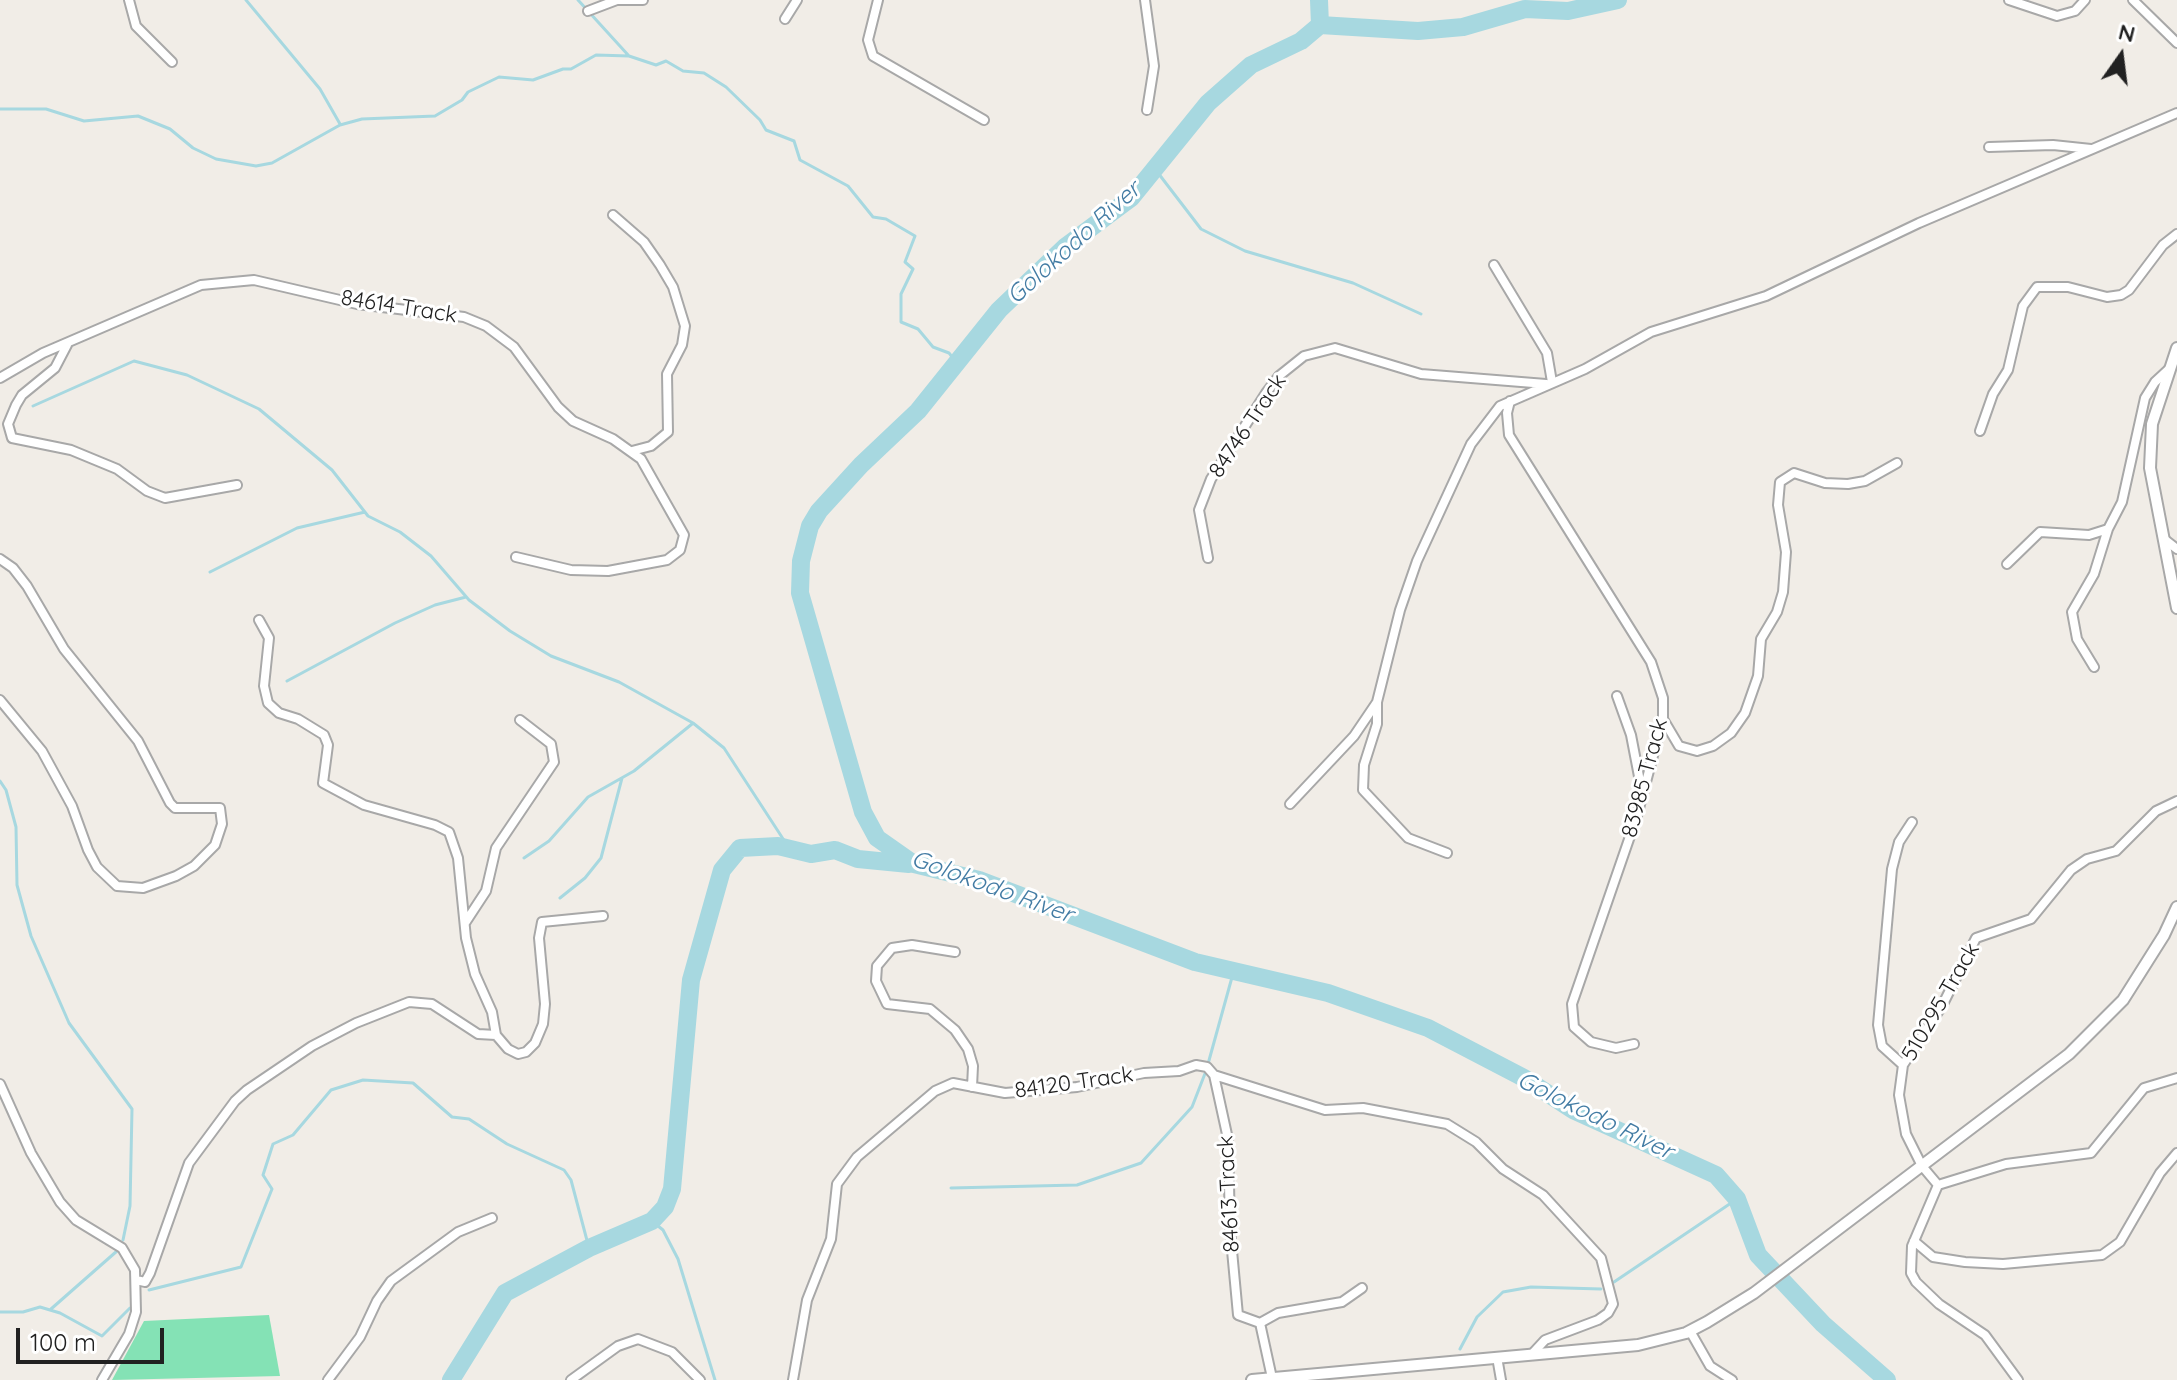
<!DOCTYPE html>
<style>
body{margin:0}
#map{position:relative;width:2177px;height:1380px;overflow:hidden;background:#f1ede7;font-family:Quicksand,sans-serif}
canvas{display:block}
.north{position:absolute;left:2081px;top:16px;width:80px;height:80px;-webkit-text-stroke:6px #fff;paint-order:stroke;rotate:14deg;font-size:22px;font-weight:700;line-height:32px;text-align:center;color:#212121}
.north::after{content:'';display:block;margin:auto;width:28px;height:36px;background:#212121;clip-path:polygon(50% 0,100% 100%,50% 72%,0 100%)}
.scale{position:absolute;left:16px;top:1328px;width:148px;height:36px;box-sizing:border-box;border:4px solid #212121;border-top:0;padding-left:10px;font-size:24px;line-height:28px;white-space:nowrap;color:#212121;-webkit-text-stroke:6px #fff;paint-order:stroke}
</style>
<div id="map">
<canvas width="2177" height="1380"></canvas>
<div class="north">N</div>
<div class="scale">100 m</div>
</div>
<script>
const context = document.querySelector('canvas').getContext('2d');
context.lineJoin = 'round';
function fill(path, color) { context.fillStyle = color; context.fill(path, 'evenodd'); }
const shape = rows => new Path2D(rows.map(r => 'M' + r).join(''));
function strokePath(path, color, width, dash) { context.strokeStyle = color; context.lineWidth = width; context.lineCap = dash ? 'butt' : 'round'; context.setLineDash(dash || []); context.stroke(path); }
function label(font, color, halo, rows, align = 'center') {
  context.font = font + ' Quicksand,sans-serif'; context.lineWidth = 6; context.setLineDash([]); context.textBaseline = 'middle'; context.strokeStyle = halo; context.fillStyle = color; for (const [text, x, y, turn = 0] of rows) {
    context.save(); context.translate(x, y); context.rotate((+turn || 0) * Math.PI / 180); context.textAlign = isNaN(turn) ? turn : align; if (halo) context.strokeText(text, 0, 0); context.fillText(text, 0, 0); context.restore();
  }
}
fill(shape([
 [269,1315,280,1376,112,1380,144,1321]
]), '#84e2b5');
strokePath(shape([
 [246,0,320,89,340,124],
 [578,0,629,56],
 [0,109,46,109,84,121,138,116,170,129,193,148,216,159,256,166,272,163,340,125,362,119,435,116,462,100,468,92,499,77,533,80,563,69,571,69,596,55,629,56,656,65,666,61,683,71,704,73,726,87,760,120,766,130,794,141,800,160,848,186,873,217,886,219,915,236,905,262,913,269,901,294,901,322,918,329,933,347,949,353,957,363],
 [1155,169,1201,229,1245,251,1353,283,1421,314],
 [33,406,134,361,187,375,259,409,332,470,368,516,400,532,431,556,469,600,510,631,551,656,619,682,693,723,724,748,789,848],
 [210,572,297,528,365,512],
 [287,681,395,623,435,605,466,597],
 [0,781,6,790,16,827,17,885,31,936,69,1023,132,1109,130,1206,123,1240],
 [524,858,549,841,588,797,634,771,692,724],
 [560,898,585,878,601,858,622,778],
 [1208,1064,1234,970],
 [951,1188,1077,1185,1141,1163,1192,1107,1206,1071],
 [652,1221,663,1230,678,1259,715,1380],
 [1614,1282,1737,1199],
 [149,1290,241,1267,272,1189,263,1175,273,1144,293,1135,331,1090,363,1080,413,1083,452,1117,469,1119,507,1144,564,1170,571,1180,589,1248],
 [51,1309,117,1251],
 [0,1312,23,1312,40,1307,60,1313,102,1336,130,1308],
 [1460,1349,1477,1317,1503,1292,1531,1287,1601,1289]
]), '#a7d8e0', 3);
strokePath(shape([
 [1319,0,1320,25,1301,41,1251,65,1208,103,1131,198,1065,247,999,310,918,411,861,465,819,511,810,526,801,561,800,593,863,812,877,838,914,864,979,880,1195,962,1328,993,1428,1028,1524,1078,1573,1110,1716,1175,1737,1199,1758,1255,1823,1324,1887,1380],
 [1320,25,1418,31,1463,27,1525,9,1568,11,1618,0],
 [451,1380,505,1293,589,1248,652,1221,665,1207,672,1189,691,980,722,870,740,848,778,846,811,854,835,850,858,859,909,864]
]), '#a7d8e0', 18);
const minor = shape([
 [129,0,136,26,172,62],
 [878,0,868,40,873,56,984,120],
 [1145,0,1154,66,1147,110],
 [2009,0,2057,16,2075,11,2085,0],
 [2133,0,2177,43],
 [588,11,617,0,643,0],
 [785,19,797,0],
 [1989,147,2053,145,2091,149],
 [613,215,644,242,660,265,673,287,685,326,682,345,667,374,668,432,651,446,632,451],
 [1494,265,1547,353,1552,382],
 [67,345,55,368,22,395,16,405,8,424,12,438,71,450,117,469,147,491,165,498,237,485],
 [0,378,43,353,201,285,254,280,357,304,464,317,486,326,514,347,558,407,573,421,613,439,641,459,684,535,680,550,667,560,608,571,571,570,516,557],
 [1510,401,1507,413,1509,435,1651,662,1663,698,1663,718,1637,816,1572,1004,1574,1027,1591,1042,1616,1048,1634,1044],
 [1980,431,1993,394,2008,370,2023,306,2037,287,2068,287,2107,297,2121,295,2129,290,2163,245,2177,234],
 [2164,539,2177,549],
 [1208,558,1199,510,1211,479,1266,393,1279,376,1304,356,1335,348,1421,374,1546,384],
 [0,559,13,568,27,586,64,649,138,741,170,803,175,808,220,808,222,824,215,845,194,866,176,876,143,888,117,886,97,867,88,850,72,806,42,751,0,700],
 [2007,564,2040,532,2089,535,2108,529],
 [259,620,269,638,264,686,268,703,279,713,298,719,324,735,328,745,323,783,364,805,435,825,449,832,458,858,466,938,475,974,492,1012,496,1035,508,1049,518,1054,526,1052,535,1043,543,1024,545,1004,539,938,542,922,603,916],
 [2094,667,2077,639,2072,612,2094,574,2108,529,2122,502,2145,398,2155,382,2168,370],
 [1617,696,1631,735,1642,792],
 [1377,703,1377,724,1364,765,1363,790,1408,838,1447,853],
 [1663,719,1679,746,1697,751,1713,746,1731,733,1745,713,1758,676,1761,639,1777,612,1783,592,1786,552,1778,505,1780,482,1794,473,1825,483,1848,484,1865,481,1897,463],
 [1290,804,1354,736,1377,702,1400,610,1417,561,1471,444,1500,406,1585,369,1651,332,1766,296,1919,223,2177,113],
 [465,923,486,891,496,848,554,762,551,744,520,720],
 [955,952,912,945,892,948,877,966,876,981,887,1004,930,1009,955,1030,968,1049,973,1066,972,1087],
 [1903,1065,1882,1046,1878,1025,1892,869,1899,842,1912,822],
 [1214,1075,1228,1139,1230,1229,1238,1315,1260,1323],
 [0,1084,31,1153,60,1202,76,1220,122,1248,135,1270,136,1312,129,1334,102,1380],
 [1938,1185,2006,1164,2091,1153,2144,1088,2177,1078],
 [1914,1241,1933,1257,1965,1262,2003,1264,2102,1255,2120,1242,2160,1173,2177,1153],
 [136,1280,145,1282,150,1273,189,1163,235,1101,247,1090,312,1046,356,1023,409,1002,432,1004,478,1034,496,1035],
 [1690,1331,1710,1366,1732,1380],
 [1497,1357,1501,1380],
 [1272,1378,1260,1323,1278,1313,1342,1302,1362,1288],
 [328,1380,360,1337,377,1301,391,1281,458,1232,492,1218],
 [571,1380,618,1346,638,1339,672,1352,700,1380],
 [793,1380,807,1300,831,1239,837,1184,857,1157,935,1091,953,1083,1005,1093,1077,1087,1144,1073,1179,1071,1196,1065,1207,1067,1214,1075,1325,1110,1363,1108,1447,1124,1476,1142,1503,1169,1543,1195,1601,1258,1613,1304,1608,1313,1598,1320,1545,1340,1532,1354],
 [2018,1380,1985,1335,1939,1304,1916,1282,1911,1273,1912,1246,1938,1185,1922,1166,1906,1134,1899,1095,1903,1065,1942,1006,1976,938,2031,919,2071,870,2087,859,2116,851,2156,811,2177,801]
]);
const tertiary = shape([
 [2177,348,2152,424,2150,468,2177,608],
 [1252,1380,1638,1345,1686,1333,1707,1322,1754,1293,2069,1054,2123,1000,2164,935,2177,907]
]);
strokePath(minor, '#a8a8a8', 12);
strokePath(tertiary, '#a8a8a8', 14);
strokePath(minor, '#fff', 8);
strokePath(tertiary, '#fff', 10);
label('22px', '#212121', '#fff', [
 ["84614 Track",399,307,9],
 ["84746 Track",1248,426,-56],
 ["83985 Track",1645,778,-75],
 ["510295 Track",1941,1002,-60],
 ["84120 Track",1074,1083,-8],
 ["84613 Track",1229,1194,-93]
]);
label('italic 24px', '#437ca4', '#fff', [
 ["Golokodo River",1074,243,-42],
 ["Golokodo River",992,887,20],
 ["Golokodo River",1595,1116,26]
]);
</script>
